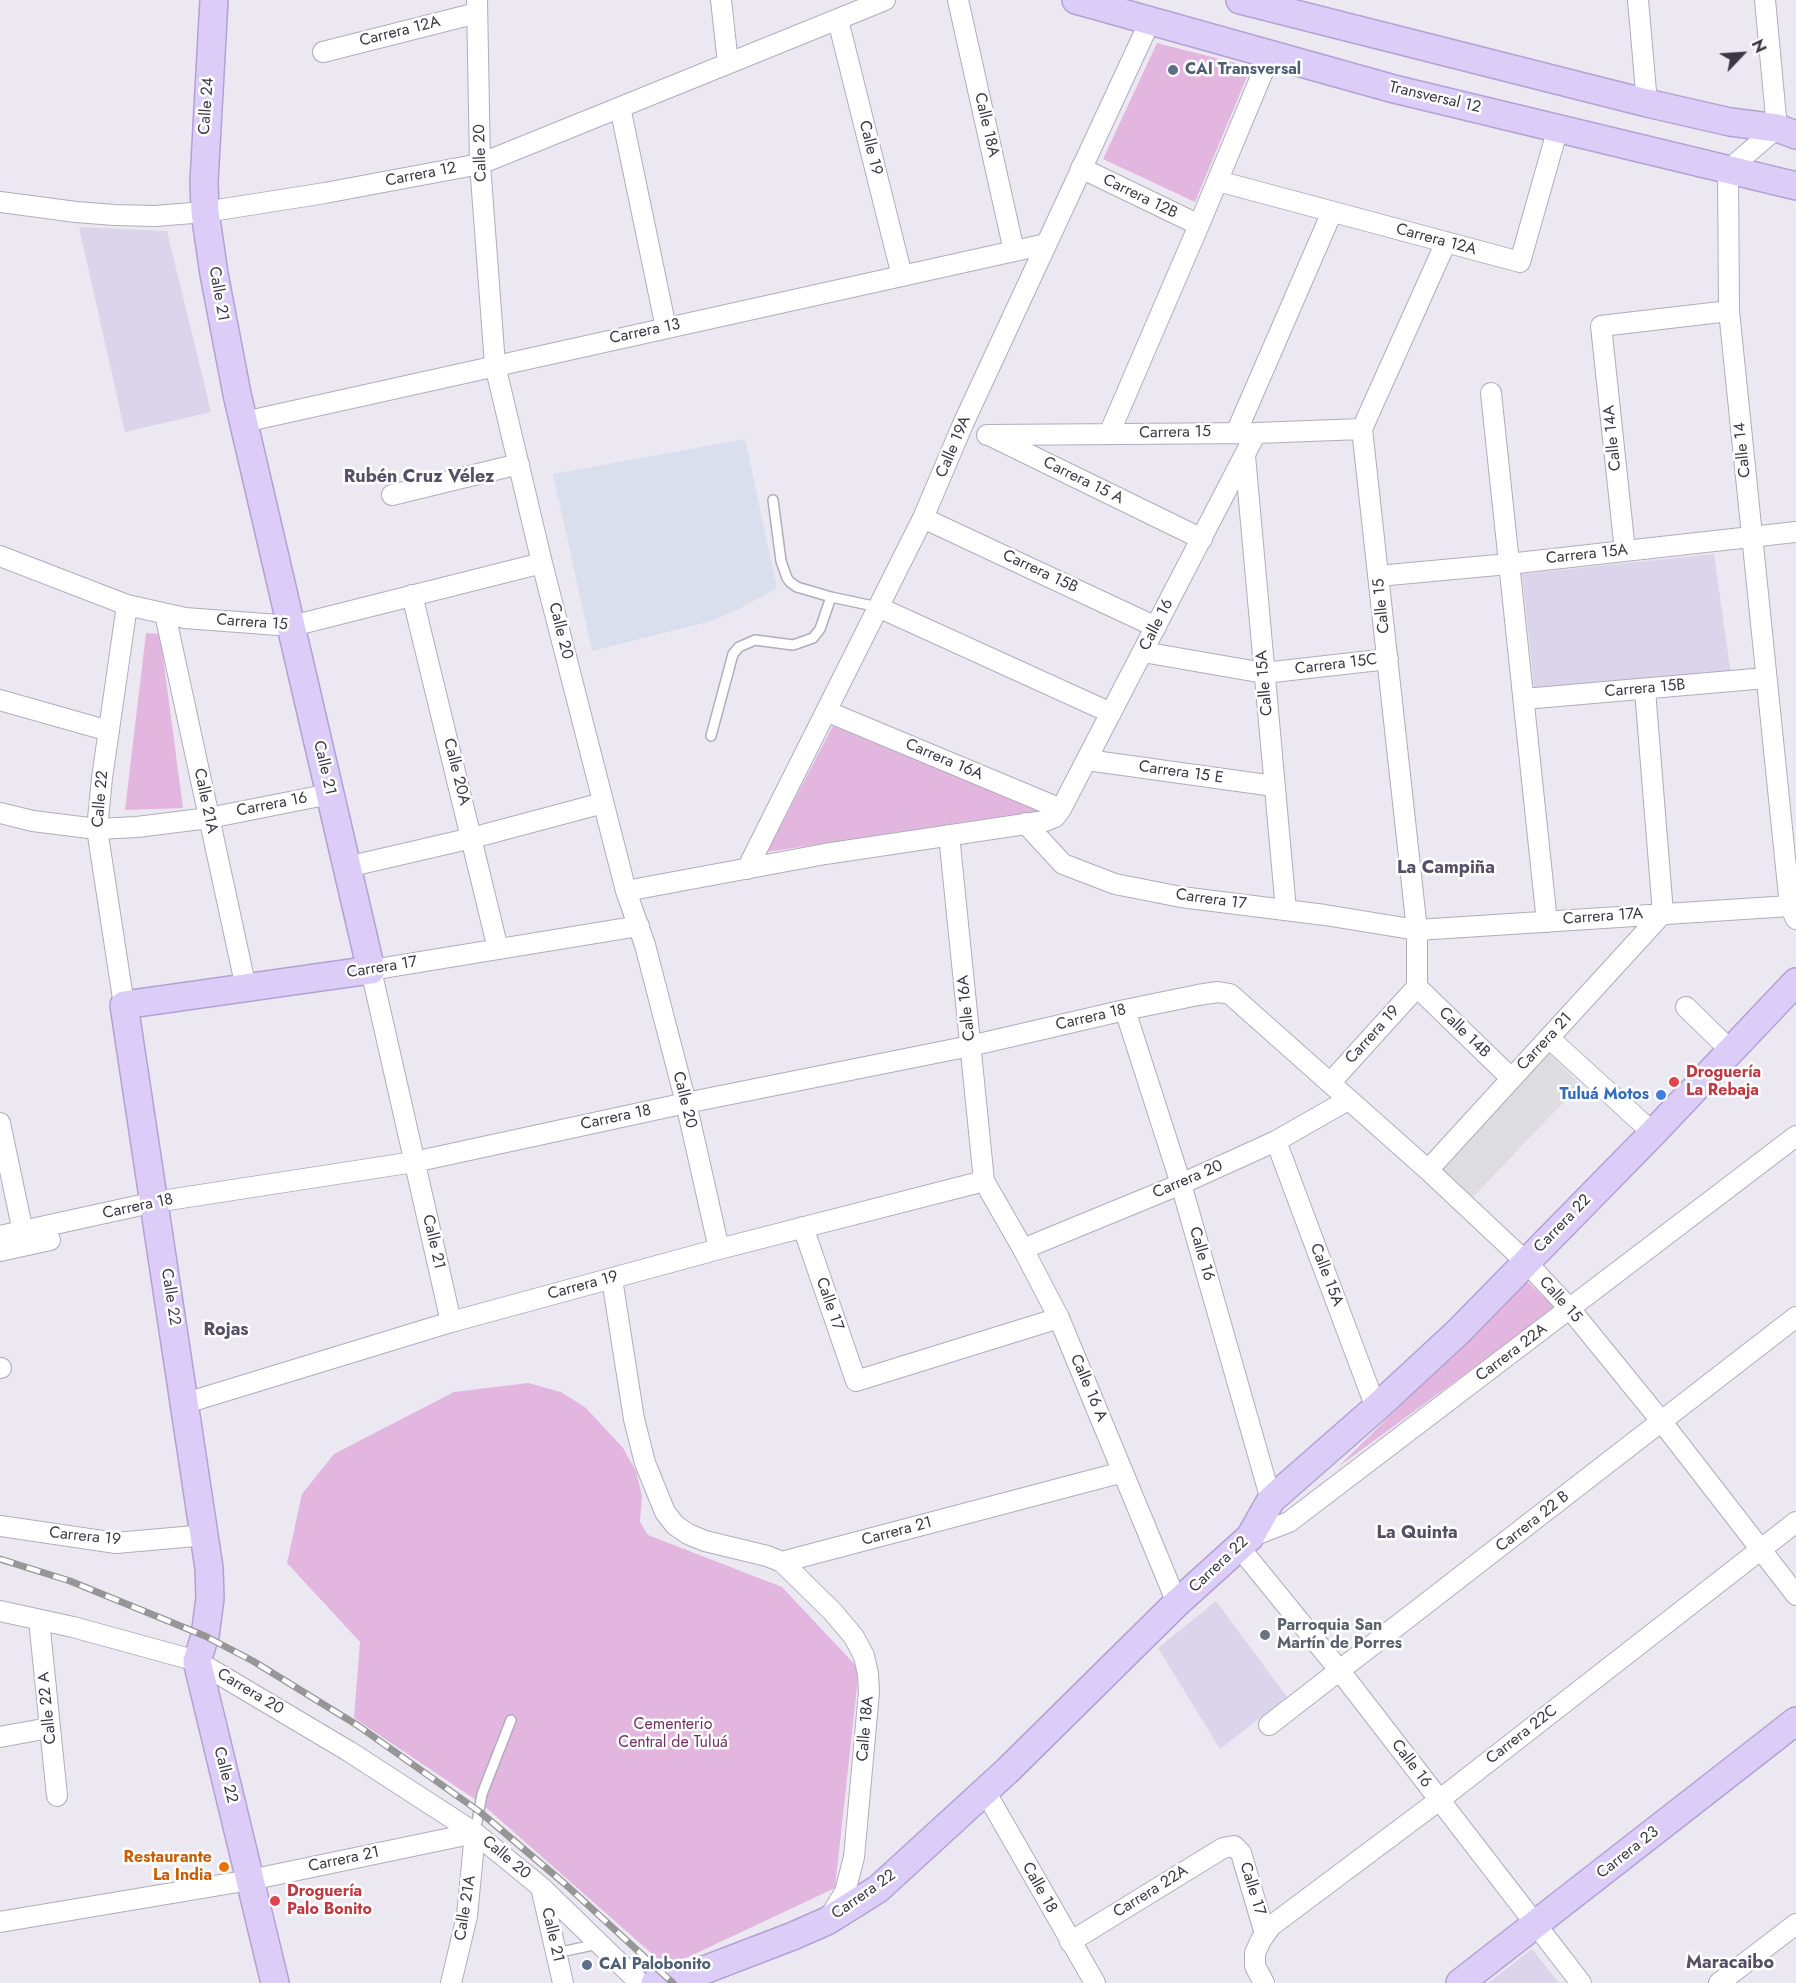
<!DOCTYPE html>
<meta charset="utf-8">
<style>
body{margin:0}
#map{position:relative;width:1796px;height:1983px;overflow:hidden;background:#ebe8f2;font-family:Jost,sans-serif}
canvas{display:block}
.north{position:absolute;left:1712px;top:24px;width:60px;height:60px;-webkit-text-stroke:4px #fff;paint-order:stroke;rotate:65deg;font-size:16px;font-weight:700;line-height:24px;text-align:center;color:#3b3845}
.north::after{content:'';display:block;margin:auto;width:21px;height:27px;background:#3b3845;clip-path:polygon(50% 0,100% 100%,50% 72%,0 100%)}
</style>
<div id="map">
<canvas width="1796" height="1983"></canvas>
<div class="north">N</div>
</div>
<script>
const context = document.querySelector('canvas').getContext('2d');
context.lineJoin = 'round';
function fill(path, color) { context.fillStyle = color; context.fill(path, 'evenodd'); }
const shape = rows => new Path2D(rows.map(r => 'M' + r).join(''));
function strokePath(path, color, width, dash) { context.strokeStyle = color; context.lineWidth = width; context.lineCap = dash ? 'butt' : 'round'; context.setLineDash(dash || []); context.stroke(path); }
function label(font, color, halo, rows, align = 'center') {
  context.font = font + ' Jost,sans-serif'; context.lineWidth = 5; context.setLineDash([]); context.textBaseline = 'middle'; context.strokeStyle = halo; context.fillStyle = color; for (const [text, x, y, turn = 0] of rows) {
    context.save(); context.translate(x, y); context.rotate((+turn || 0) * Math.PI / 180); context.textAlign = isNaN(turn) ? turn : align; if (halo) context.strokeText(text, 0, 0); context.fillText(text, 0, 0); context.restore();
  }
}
fill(shape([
 [79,227,167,231,211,412,125,432],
 [1714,554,1731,675,1535,695,1522,574],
 [1216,1601,1287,1697,1220,1749,1158,1648],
 [1532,1949,1559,1983,1488,1983]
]), '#dbd4ea');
fill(shape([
 [745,439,777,588,737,610,711,621,592,651,553,474]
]), '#dadfee');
fill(shape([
 [1157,43,1251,67,1195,202,1103,159],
 [146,633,160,634,183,808,125,810],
 [833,726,1040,811,767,852],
 [1527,1281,1555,1308,1338,1467],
 [528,1383,561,1392,586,1408,623,1448,636,1471,642,1496,640,1522,648,1535,782,1587,859,1669,835,1888,667,1967,482,1804,354,1718,360,1642,287,1563,302,1494,334,1454,454,1392]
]), '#e2b6df');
fill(shape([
 [1549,1053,1580,1085,1472,1198,1441,1167]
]), '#dddde1');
const lane = shape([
 [773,500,781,561,787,578,790,582,797,587,831,597,878,607],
 [711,736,733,654,739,647,755,640,793,645,813,638,820,629,831,597],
 [475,1833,482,1794,511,1720],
 [556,1953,598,1944]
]);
const street = shape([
 [477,0,480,164,495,365,542,563,626,891,645,945,686,1103,719,1249],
 [721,0,728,63],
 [958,0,1014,251],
 [1638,0,1647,103],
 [1765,0,1777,128,1728,170,1729,311,1790,906,1796,919],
 [838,20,902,276],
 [323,52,477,13],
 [620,107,666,328],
 [1081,168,1199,225],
 [1218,181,1520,262,1558,128],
 [0,202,76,212,115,215,155,216,205,212,325,193,480,164,885,0],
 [1491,393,1547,922],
 [244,422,1046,244],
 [1236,433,1332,212],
 [1109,434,1199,225,1270,55],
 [987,435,1256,433,1362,429],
 [993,437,1202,539],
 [1245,456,1286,910],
 [392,495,519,464],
 [923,518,1156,627],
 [1625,551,1601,326,1729,311],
 [0,556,127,605,185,618,292,626,542,563],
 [1378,576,1508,564,1796,532],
 [412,595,498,949],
 [878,607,1111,713],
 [165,614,246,988],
 [1143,652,1264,673,1388,659],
 [1524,699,1766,678],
 [0,700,109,731],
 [826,711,1061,809],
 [1087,760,1274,786],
 [0,813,33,821,97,829,137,827,209,818,330,794],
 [1025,823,1063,864,1115,884,1181,897,1325,915,1417,930,1790,906],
 [949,835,984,1181,1023,1249,1059,1318,1177,1603],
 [347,867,472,838,603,803],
 [747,869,923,518,963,424,1150,21],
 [626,891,825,854,1045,821,1055,817,1061,809,1256,433],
 [1417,987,1417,930,1362,429,1446,242],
 [1417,987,1511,1078],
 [124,1005,97,829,102,778,127,605],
 [1686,1007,1731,1051],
 [1125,1010,1181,1184,1271,1500],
 [1549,1038,1653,1133],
 [1330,1083,1417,987],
 [0,1123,23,1232],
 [1276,1141,1376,1408],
 [1428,1170,1663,913,1645,690],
 [803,1227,856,1381,1059,1318],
 [0,1236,155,1202,414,1162,686,1103,970,1046,1125,1010,1198,995,1218,992,1230,994,1428,1170,1526,1262,1570,1309,1662,1422,1796,1595],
 [1023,1249,1181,1184,1276,1141,1348,1100],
 [0,1251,50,1240],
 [612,1279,634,1419,645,1463,665,1512,675,1525,688,1534,705,1541,767,1556,782,1562,833,1612,854,1637,864,1656,868,1674,869,1692,854,1857,845,1892,829,1918],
 [451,1322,371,970,639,926],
 [0,1368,1,1368],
 [186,1403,451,1322,719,1249,984,1181],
 [0,1526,116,1543,206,1535],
 [1250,1537,1289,1522,1796,1136],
 [1239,1547,1340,1671,1581,1983],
 [782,1562,1123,1472],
 [0,1611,73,1627,197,1661,350,1752,475,1833,541,1887,640,1983],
 [39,1620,57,1796],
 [1269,1725,1796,1317],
 [0,1737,49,1728],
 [985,1791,1095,1983],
 [541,1887,563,1983],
 [0,1922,250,1880,475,1833],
 [1070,1942,1223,1848,1234,1846,1241,1853,1265,1934],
 [451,1983,467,1916,475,1833],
 [1264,1983,1255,1966,1255,1953,1261,1940,1271,1926,1438,1801,1796,1522],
 [1719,1983,1796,1924]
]);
const secondary = shape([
 [214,0,204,182,205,212,214,274,237,394,371,970,124,1005,209,1568,210,1598,205,1636,197,1661,275,1983],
 [1076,0,1394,89,1796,186],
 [1240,0,1647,103,1730,122,1777,128,1796,135],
 [655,1983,699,1972,793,1936,827,1921,878,1889,1007,1771,1177,1603,1250,1537,1271,1500,1376,1408,1458,1332,1653,1133,1796,982],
 [1460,1983,1796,1721]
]);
strokePath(lane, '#b1acbd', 12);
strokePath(street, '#b1acbd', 22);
strokePath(secondary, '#b2a2d3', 30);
strokePath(lane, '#fff', 9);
strokePath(street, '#fff', 20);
strokePath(secondary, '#dcccf8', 27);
const rail = shape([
 [0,1559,70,1581,205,1636,253,1661,357,1725,480,1812,565,1884,673,1983]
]);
strokePath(rail, '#969696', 7);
strokePath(rail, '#fff', 4.5, [14]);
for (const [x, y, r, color] of [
 [1173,70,6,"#5c6f8a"],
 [1674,1082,6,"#e0444e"],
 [1661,1095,6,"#3f7fe0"],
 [1265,1635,6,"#6b7280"],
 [224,1867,6,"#e8710a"],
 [275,1901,6,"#e0444e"],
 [587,1965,6,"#5c6f8a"]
]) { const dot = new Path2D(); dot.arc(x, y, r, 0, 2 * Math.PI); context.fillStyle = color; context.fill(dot); strokePath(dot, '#fff', 2); }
label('16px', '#3b3845', '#fff', [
 ["Carrera 12A",400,32,-14],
 ["Transversal 12",1435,98,13],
 ["Calle 24",207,106,-86],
 ["Calle 18A",986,125,77],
 ["Calle 19",870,148,76],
 ["Calle 20",481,153,-92],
 ["Carrera 12",421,175,-11],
 ["Carrera 12B",1140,197,26],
 ["Carrera 12A",1436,240,15],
 ["Calle 21",218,294,80],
 ["Carrera 13",645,332,-12],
 ["Carrera 15",1175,433,-1],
 ["Calle 14A",1613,438,-96],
 ["Calle 19A",954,447,-67],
 ["Calle 14",1743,450,-96],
 ["Carrera 15 A",1083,481,26],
 ["Carrera 15A",1587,555,-6],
 ["Carrera 15B",1040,572,25],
 ["Calle 15",1382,606,-96],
 ["Carrera 15",252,623,4],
 ["Calle 16",1157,625,-63],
 ["Calle 20",560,631,76],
 ["Carrera 15C",1336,665,-7],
 ["Calle 15A",1265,683,-95],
 ["Carrera 15B",1645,689,-5],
 ["Carrera 16A",944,760,23],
 ["Calle 21",324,768,77],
 ["Calle 20A",456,772,76],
 ["Carrera 15 E",1181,773,8],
 ["Calle 22",101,799,-85],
 ["Calle 21A",205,801,78],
 ["Carrera 16",272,805,-11],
 ["Carrera 17",1211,900,8],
 ["Carrera 17A",1603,917,-4],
 ["Carrera 17",382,968,-9],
 ["Calle 16A",967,1008,-96],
 ["Carrera 18",1091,1018,-13],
 ["Calle 14B",1464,1033,44],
 ["Carrera 19",1373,1035,-48],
 ["Carrera 21",1545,1042,-47],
 ["Calle 20",684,1100,76],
 ["Carrera 18",616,1118,-12],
 ["Carrera 20",1188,1180,-23],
 ["Carrera 18",138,1207,-12],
 ["Carrera 22",1563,1224,-46],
 ["Calle 21",433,1242,77],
 ["Calle 16",1201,1254,74],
 ["Calle 15A",1326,1275,69],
 ["Carrera 19",583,1286,-15],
 ["Calle 22",170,1297,81],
 ["Calle 15",1560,1300,48],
 ["Calle 17",829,1304,71],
 ["Carrera 22A",1512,1353,-37],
 ["Calle 16 A",1088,1388,67],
 ["Carrera 22 B",1533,1522,-38],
 ["Carrera 21",897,1532,-15],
 ["Carrera 19",85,1537,6],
 ["Carrera 22",1219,1565,-43],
 ["Carrera 20",250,1692,31],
 ["Calle 22 A",48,1708,-96],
 ["Calle 18A",866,1729,-85],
 ["Carrera 22C",1522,1735,-38],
 ["Calle 16",1411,1764,53],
 ["Calle 22",225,1775,76],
 ["Carrera 23",1628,1853,-38],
 ["Calle 20",506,1858,40],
 ["Carrera 21",344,1860,-12],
 ["Calle 18",1039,1888,61],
 ["Calle 17",1252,1889,73],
 ["Carrera 22A",1151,1892,-32],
 ["Carrera 22",864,1895,-35],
 ["Calle 21A",466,1908,-81],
 ["Calle 21",552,1935,77]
]);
label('bold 16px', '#4e5e75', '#fff', [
 ["CAI Transversal",1185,70],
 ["CAI Palobonito",599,1965]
], 'left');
label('bold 16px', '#be3a42', '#fff', [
 ["Droguería",1686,1073],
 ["La Rebaja",1686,1091],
 ["Droguería",287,1892],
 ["Palo Bonito",287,1910]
], 'left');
label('bold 16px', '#366cbe', '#fff', [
 ["Tuluá Motos",1649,1095]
], 'right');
label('bold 16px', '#5b616d', '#fff', [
 ["Parroquia San",1277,1626],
 ["Martín de Porres",1277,1644]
], 'left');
label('16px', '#703162', '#fff', [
 ["Cementerio",673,1725],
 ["Central de Tuluá",673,1743]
]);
label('bold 16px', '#c56008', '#fff', [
 ["Restaurante",212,1858],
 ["La India",212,1876]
], 'right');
label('bold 18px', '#555066', '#fff', [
 ["Rubén Cruz Vélez",419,478],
 ["La Campiña",1446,869],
 ["Rojas",226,1331],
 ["La Quinta",1417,1534],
 ["Maracaibo",1730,1964]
]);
</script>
